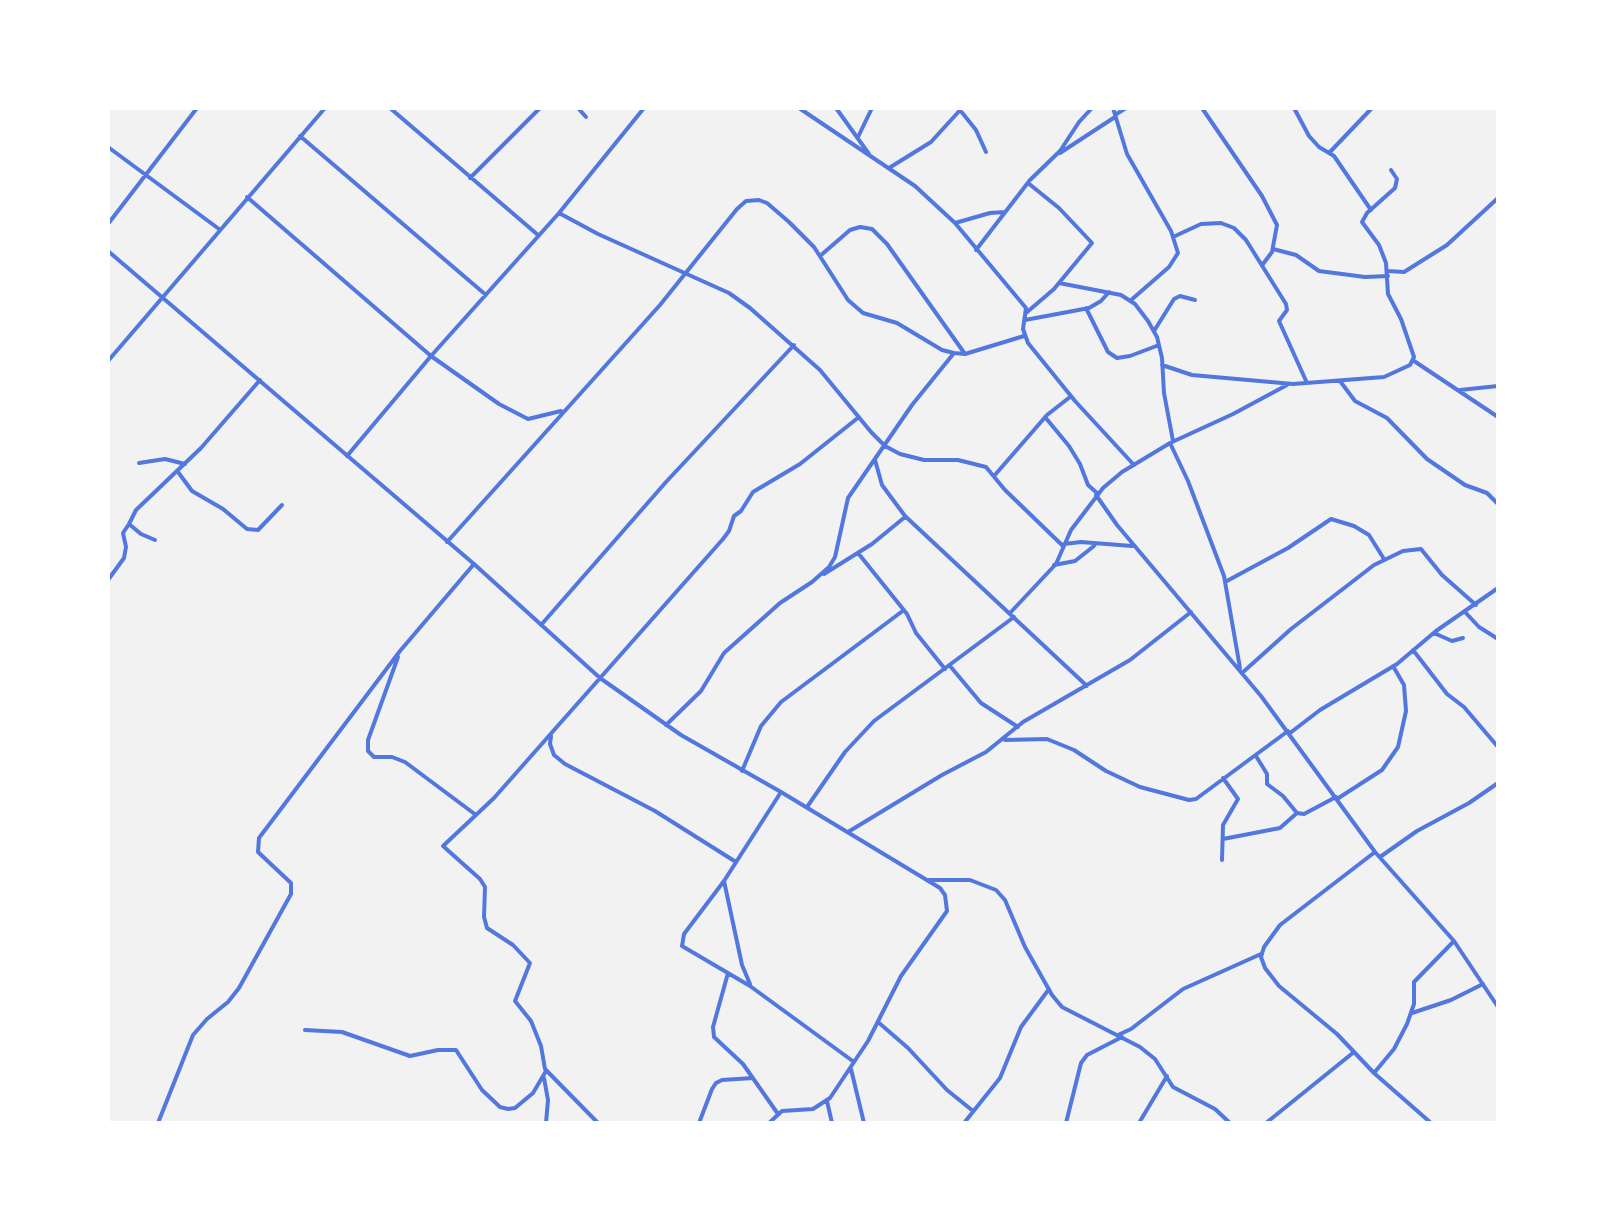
<!DOCTYPE html>
<style>
body{margin:0}
#map{position:relative;width:1606px;height:1231px;overflow:hidden;background:#f2f2f2;font-family:"Golos Text",sans-serif}
canvas{display:block}
.frame{position:absolute;inset:0;border:110px solid #fff;pointer-events:none}
</style>
<div id="map">
<canvas width="1606" height="1231"></canvas>
<div class="frame"></div>
</div>
<script>
const context = document.querySelector('canvas').getContext('2d');
context.lineJoin = 'round';
const shape = rows => new Path2D(rows.map(r => 'M' + r).join(''));
function strokePath(path, color, width, dash) { context.strokeStyle = color; context.lineWidth = width; context.lineCap = dash ? 'butt' : 'round'; context.setLineDash(dash || []); context.stroke(path); }
strokePath(shape([
 [390,108,538,235],
 [578,108,586,117],
 [799,108,915,186,955,223,1026,308,1023,329,1028,343,1075,401,1134,465],
 [836,108,869,154],
 [1113,108,1127,154,1171,231,1178,253,1169,267,1130,301],
 [1202,108,1262,196,1277,225,1272,252,1263,264],
 [1294,108,1309,136,1319,147,1334,156,1371,210],
 [960,110,976,130,986,152],
 [1115,115,1126,108],
 [300,136,486,295],
 [858,137,872,108],
 [108,147,219,229],
 [1060,153,1115,117],
 [1329,153,1372,108],
 [889,168,931,142,962,108],
 [470,178,540,108],
 [247,197,431,356,499,404,528,419,561,411],
 [559,213,598,234,729,293,750,308,820,370,871,432,885,446,900,454,924,460,958,460,986,467,1005,490,1063,546],
 [955,223,990,213,1005,212],
 [108,224,197,108],
 [1173,237,1201,224,1221,223,1234,228,1246,240,1286,304,1287,310,1279,321,1307,383],
 [1273,249,1296,255,1319,271,1365,277,1388,276],
 [976,250,1030,180,1060,151,1079,122,1092,108],
 [108,251,474,564,600,678,681,735,781,792,940,888,945,895,947,911,901,976,868,1041,830,1098,813,1109,782,1111,769,1123],
 [820,256,850,230,860,227,872,229,887,244,965,354],
 [1388,271,1404,272,1447,245,1498,198],
 [1059,283,1121,295,1135,304,1148,321,1157,337,1162,358,1164,393,1173,441],
 [1086,308,1108,352,1117,358,1130,356,1159,345],
 [1026,313,1054,289,1092,243,1059,208,1028,183],
 [1025,320,1089,308,1101,301,1109,292],
 [1154,331,1174,299,1180,296,1195,300],
 [108,361,325,108],
 [1414,361,1498,417],
 [1162,365,1192,375,1293,384,1384,377,1410,365,1414,357,1401,319,1388,294,1386,263,1379,245,1362,222,1367,213,1395,188,1397,179,1391,170],
 [1340,381,1355,401,1387,418,1427,459,1465,485,1487,493,1498,504],
 [1460,390,1498,386],
 [1045,417,1069,446,1080,464,1088,485,1097,493],
 [1170,443,1188,481,1224,576,1240,668],
 [347,456,431,356,559,213,644,108],
 [875,460,882,485,905,516,1087,686],
 [139,463,165,459,185,464],
 [178,472,192,491,223,509,247,529,258,530,282,505],
 [994,476,1047,415,1070,397],
 [1096,495,1117,525,1261,696,1375,852,1454,941,1498,1007],
 [155,540,141,534,129,524,136,510,201,448,260,380],
 [447,542,660,305,737,209,746,201,759,200,767,203,789,222,814,247,848,300,863,313,897,323,942,350,954,353,965,354,1024,336],
 [1064,544,1081,542,1132,546],
 [858,553,907,614,916,633,945,669],
 [1054,565,1075,561,1094,546],
 [824,574,872,544,905,517],
 [108,580,124,558,126,547,123,533,129,524],
 [1225,582,1288,548,1331,519,1354,526,1369,535,1384,559],
 [1465,612,1479,627,1498,639],
 [1010,613,1056,564,1071,530,1103,488,1122,472,1170,443,1233,414,1287,385],
 [541,625,666,482,794,345],
 [1434,633,1452,641,1463,638],
 [1413,650,1447,694,1464,707,1498,747],
 [398,657,368,740,368,751,374,757,392,757,405,762,476,815],
 [950,666,981,703,1018,727],
 [1242,673,1291,629,1374,565,1403,551,1421,549,1442,575,1476,605],
 [666,725,701,691,724,653,780,603,812,582,829,567,835,557,848,498,912,405,954,353],
 [1290,733,1320,710,1397,664,1436,631,1498,588],
 [551,736,550,744,554,755,565,764,655,811,736,862],
 [1005,740,1047,739,1074,750,1106,771,1140,787,1189,800,1196,799,1288,731],
 [1256,756,1267,774,1267,784,1283,796,1297,813,1304,814,1336,797],
 [742,771,761,726,781,702,904,610],
 [781,792,724,881,684,934,682,946,750,986,854,1062],
 [1337,799,1382,770,1398,747,1406,711,1404,685,1393,666],
 [807,807,845,752,874,721,1014,617],
 [848,832,942,775,986,752,1023,722,1130,660,1191,612],
 [1223,839,1280,828,1297,813],
 [1375,852,1280,925,1264,947,1261,957,1265,968,1279,986,1337,1034,1374,1073,1431,1123],
 [1380,857,1417,831,1469,803,1498,783],
 [1222,860,1223,825,1238,799,1223,778],
 [929,880,970,880,996,890,1005,900,1025,947,1052,995,1062,1007,1140,1047,1155,1059,1173,1087,1215,1109,1230,1123],
 [724,881,742,965,750,984],
 [728,973,713,1027,714,1037,743,1064,778,1114],
 [1412,1013,1451,1000,1483,984],
 [878,1022,908,1048,947,1090,973,1111],
 [305,1030,342,1032,410,1056,438,1050,456,1050,482,1090,500,1107,508,1109,515,1108,533,1093,546,1071],
 [1118,1035,1131,1029,1183,989,1261,954],
 [851,1069,864,1123],
 [1374,1073,1394,1049,1407,1024,1414,1004,1414,982,1454,941],
 [544,1078,548,1100,546,1123],
 [827,1101,832,1123],
 [158,1123,193,1035,207,1019,228,1002,239,988,291,894,291,883,258,852,259,838,400,651,474,564],
 [598,1123,545,1069,541,1046,531,1021,515,1001,530,963,513,945,487,928,484,917,485,887,480,879,443,846,494,798,723,539,729,531,734,516,741,511,753,492,800,464,859,417],
 [699,1123,712,1089,716,1083,722,1080,753,1078],
 [964,1123,1000,1078,1021,1027,1049,989],
 [1066,1123,1081,1063,1087,1055,1122,1037],
 [1139,1123,1167,1076],
 [1266,1123,1354,1052]
]), '#5277de', 4);
</script>
